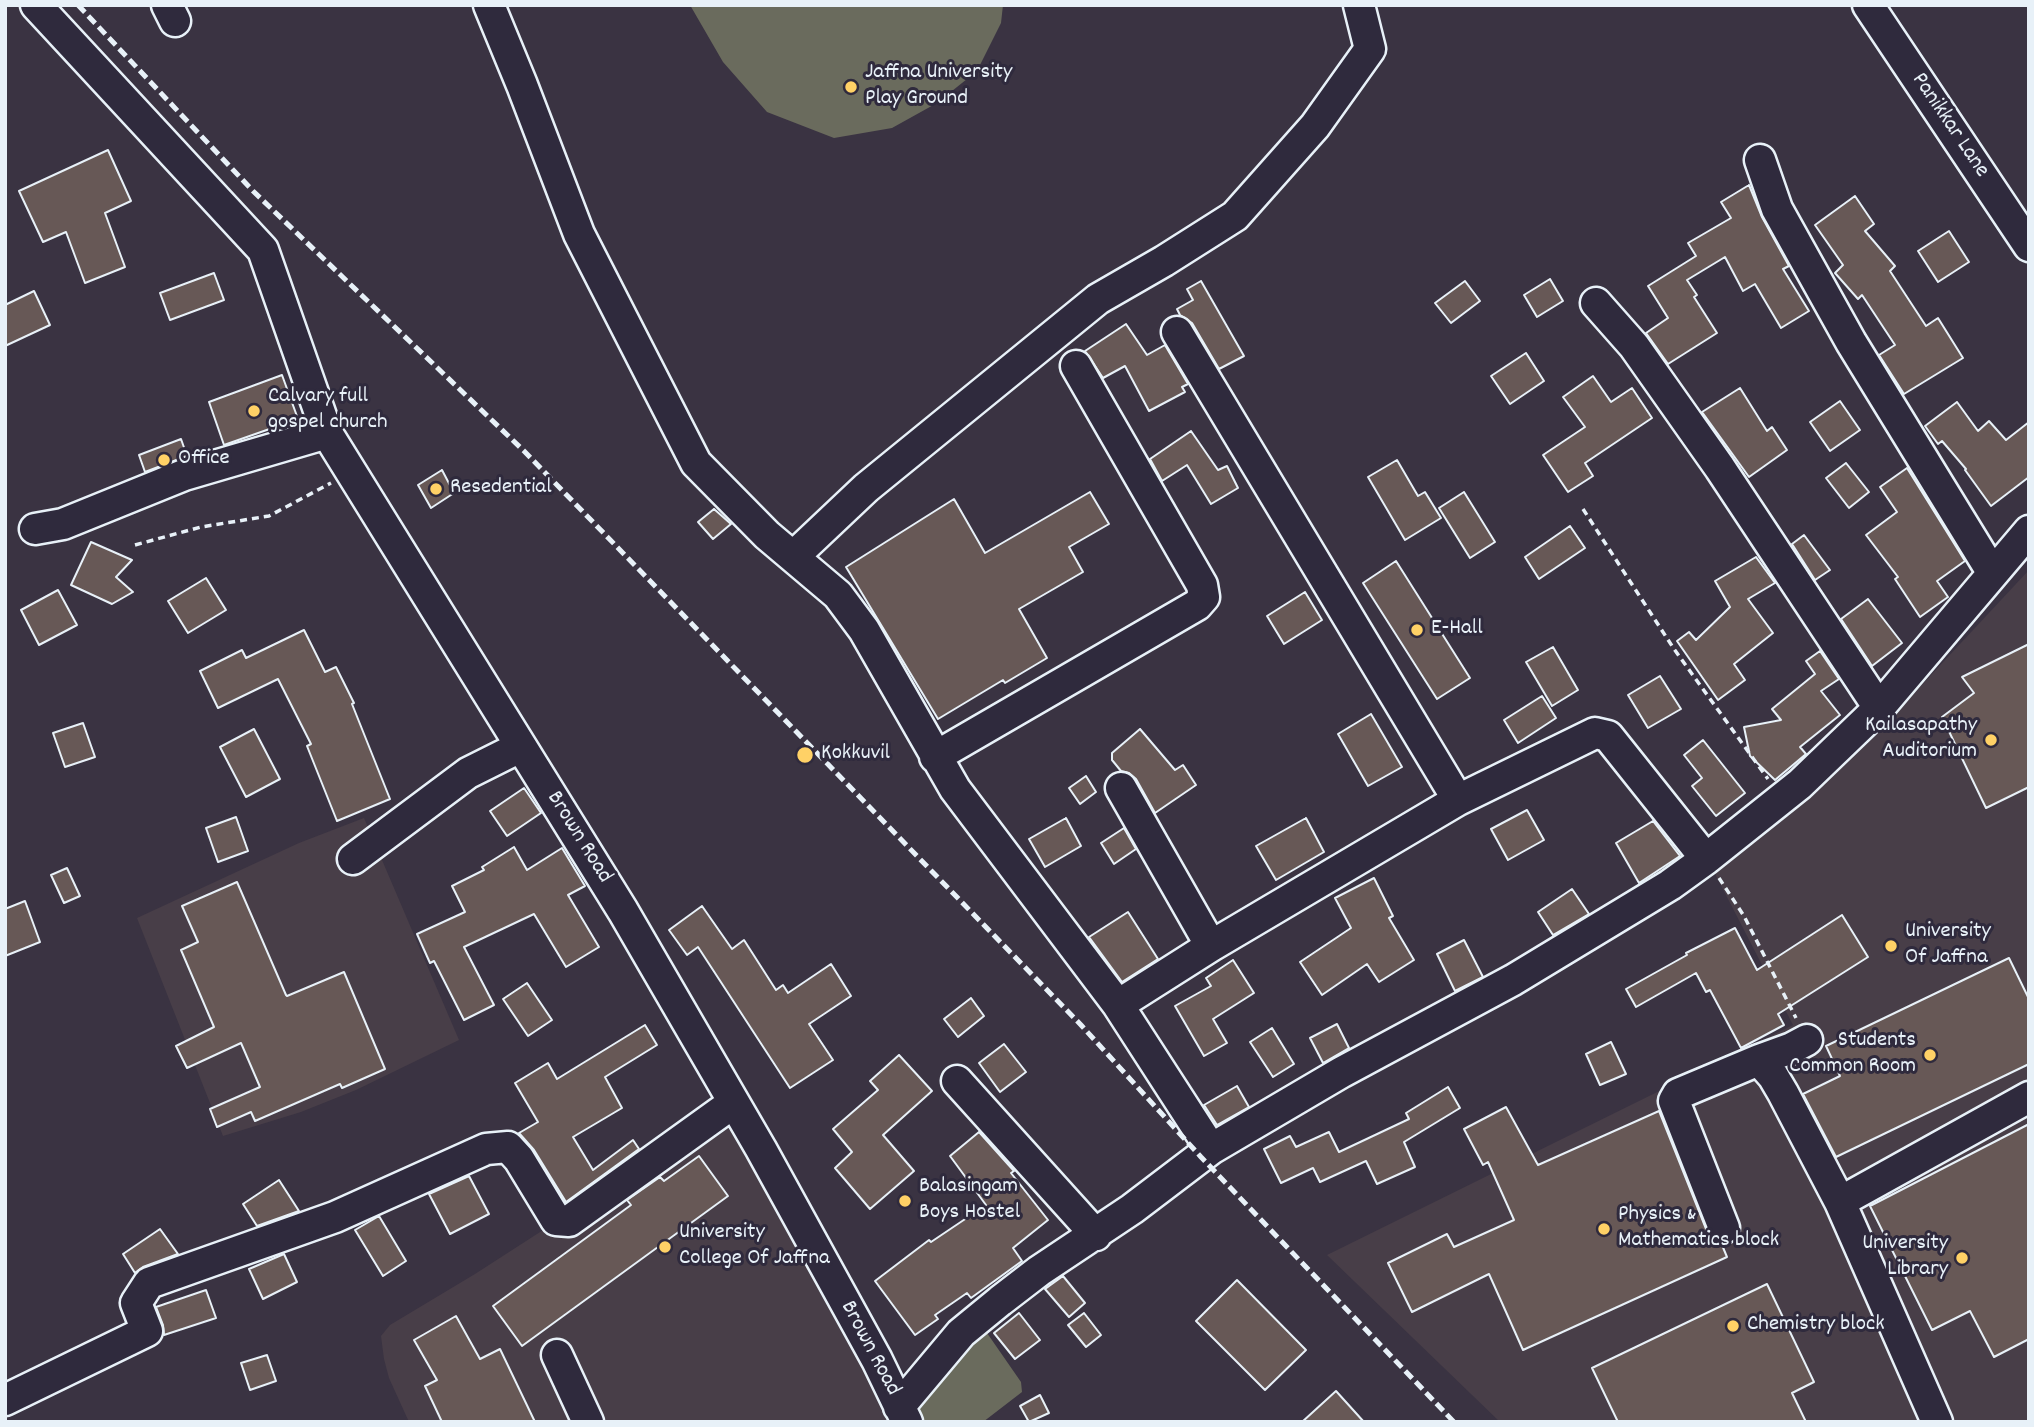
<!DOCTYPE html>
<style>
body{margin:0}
#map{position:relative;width:2034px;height:1427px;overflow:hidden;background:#3a3342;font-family:Dekko,sans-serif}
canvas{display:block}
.frame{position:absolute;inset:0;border:7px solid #e8f1f8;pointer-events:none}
</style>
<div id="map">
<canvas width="2034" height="1427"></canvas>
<div class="frame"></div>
</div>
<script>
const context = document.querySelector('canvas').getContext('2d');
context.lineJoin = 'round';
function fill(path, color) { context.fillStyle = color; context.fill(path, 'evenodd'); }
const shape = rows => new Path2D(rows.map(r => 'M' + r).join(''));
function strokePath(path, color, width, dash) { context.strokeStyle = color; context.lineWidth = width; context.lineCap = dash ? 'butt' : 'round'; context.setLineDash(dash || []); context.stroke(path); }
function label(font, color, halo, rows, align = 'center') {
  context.font = font + ' Dekko,sans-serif'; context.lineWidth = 6; context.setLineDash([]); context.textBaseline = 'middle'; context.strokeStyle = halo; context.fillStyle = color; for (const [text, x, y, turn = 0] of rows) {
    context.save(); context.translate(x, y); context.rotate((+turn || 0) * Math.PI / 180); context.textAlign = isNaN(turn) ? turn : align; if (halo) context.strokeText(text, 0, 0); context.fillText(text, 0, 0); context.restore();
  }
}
fill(shape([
 [2029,570,2029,1422,1500,1422,1327,1255,1793,1025,1712,868,1904,704],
 [364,818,459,1040,356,1090,301,1112,223,1136,137,918,299,843],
 [740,1103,907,1422,409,1422,389,1378,384,1359,381,1336,390,1325,475,1274]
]), '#483e48');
fill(shape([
 [690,5,1003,5,1001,23,977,71,937,103,892,128,834,138,767,112,723,62],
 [978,1320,1021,1382,1022,1392,983,1422,907,1422]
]), '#6a6b5d');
const building = shape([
 [108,150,131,201,105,213,125,267,85,283,66,232,43,242,19,191,108,150],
 [1749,185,1762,217,1789,266,1783,269,1809,311,1781,328,1755,284,1743,291,1725,257,1687,280,1697,295,1694,297,1717,333,1668,364,1646,333,1668,318,1648,286,1696,256,1688,243,1731,218,1721,202,1749,185],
 [1855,196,1874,224,1865,231,1895,266,1890,271,1926,326,1938,318,1963,358,1904,394,1879,355,1895,345,1862,295,1858,299,1835,273,1843,265,1815,225,1855,196],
 [1949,231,1969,262,1938,282,1918,251,1949,231],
 [214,273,224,300,170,320,160,293,214,273],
 [1550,279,1563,301,1537,317,1524,295,1550,279],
 [1201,281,1244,356,1219,369,1192,323,1180,315,1177,309,1193,300,1187,289,1201,281],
 [1465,281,1480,301,1451,323,1435,303,1465,281],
 [34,291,50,325,5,346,5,305,34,291],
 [1126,324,1147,355,1165,345,1188,384,1182,387,1185,392,1149,411,1125,366,1103,378,1085,351,1126,324],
 [1526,353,1544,381,1510,404,1491,376,1526,353],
 [282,375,298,419,224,445,209,402,282,375],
 [1593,376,1611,402,1632,388,1652,418,1585,463,1593,476,1568,492,1543,455,1585,427,1563,397,1593,376],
 [1740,388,1767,431,1772,427,1787,450,1749,477,1702,412,1740,388],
 [1840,401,1860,430,1830,451,1810,422,1840,401],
 [1957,402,1978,431,1989,421,2006,440,2029,422,2029,477,1991,506,1965,470,1966,469,1942,441,1938,444,1925,426,1957,402],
 [1191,431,1218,470,1227,466,1238,488,1211,504,1187,465,1162,481,1150,459,1191,431],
 [181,439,187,456,145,472,139,455,181,439],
 [1397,460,1418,496,1425,492,1441,518,1405,540,1368,477,1397,460],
 [1846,463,1869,492,1849,508,1826,478,1846,463],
 [1907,468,1965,561,1937,581,1948,597,1920,617,1895,579,1898,577,1866,535,1897,512,1880,487,1907,468],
 [442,470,454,493,431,508,418,485,442,470],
 [1090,492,1109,524,1069,547,1083,572,1019,609,1047,658,1005,683,1003,680,938,719,846,567,954,499,985,553,1090,492],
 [1464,492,1495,542,1470,558,1439,508,1464,492],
 [714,509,731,524,713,539,698,522,714,509],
 [1570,526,1585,548,1539,579,1525,557,1570,526],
 [1804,535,1830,570,1815,580,1792,544,1804,535],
 [91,542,132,560,116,577,133,592,112,604,71,585,91,542],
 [1756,557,1775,583,1748,599,1773,633,1734,664,1745,680,1718,700,1677,641,1689,632,1696,640,1730,607,1715,581,1756,557],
 [1396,561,1470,678,1437,699,1363,583,1396,561],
 [206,578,226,610,188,633,168,601,206,578],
 [58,590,77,625,39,645,21,610,58,590],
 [1305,592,1322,620,1284,644,1267,616,1305,592],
 [1868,599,1902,643,1872,666,1841,619,1868,599],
 [304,630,325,672,336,667,354,703,352,704,390,799,337,821,307,746,311,744,278,679,218,708,200,671,242,650,246,658,304,630],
 [2029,644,2029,787,1986,808,1942,717,1974,693,1962,677,2029,644],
 [1553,647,1578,690,1552,706,1526,662,1553,647],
 [1820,651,1839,679,1821,691,1840,715,1800,747,1806,754,1775,780,1750,756,1744,727,1781,720,1772,709,1815,674,1806,661,1820,651],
 [1660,676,1681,709,1648,728,1628,695,1660,676],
 [1542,696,1556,718,1518,743,1504,720,1542,696],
 [1371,714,1402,767,1368,786,1338,734,1371,714],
 [83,723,95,757,65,767,53,733,83,723],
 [254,729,280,779,246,797,220,747,254,729],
 [1140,729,1175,770,1183,765,1196,785,1155,813,1136,779,1129,773,1121,771,1112,760,1112,753,1140,729],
 [1703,740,1745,793,1716,816,1692,786,1702,778,1684,755,1703,740],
 [1086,776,1096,792,1080,804,1069,788,1086,776],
 [524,788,541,813,507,836,490,811,524,788],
 [1527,810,1544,840,1508,860,1491,829,1527,810],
 [236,817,248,851,218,862,206,828,236,817],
 [1066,818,1081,846,1045,867,1029,839,1066,818],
 [1306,818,1324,852,1276,880,1256,846,1306,818],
 [1653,821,1680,856,1639,883,1616,843,1653,821],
 [1124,828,1136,849,1114,864,1101,843,1124,828],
 [514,847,527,870,562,848,585,886,568,895,599,947,566,967,534,914,464,947,494,1005,464,1020,434,961,430,963,417,934,465,912,452,886,484,870,482,867,514,847],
 [67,868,80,896,64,903,51,875,67,868],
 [1374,878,1393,916,1389,918,1414,960,1379,982,1367,964,1322,995,1300,962,1351,928,1335,898,1374,878],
 [237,882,286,995,287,996,344,972,385,1069,342,1088,340,1084,255,1121,251,1112,217,1127,210,1109,260,1087,241,1043,187,1068,176,1046,214,1027,181,950,198,942,182,906,237,882],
 [1572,889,1589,914,1553,935,1538,912,1572,889],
 [25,901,40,942,5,956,5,909,25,901],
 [702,906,732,949,744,940,776,990,783,985,788,993,831,964,851,996,809,1024,833,1060,790,1088,698,947,687,955,669,930,702,906],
 [1128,912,1158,959,1122,982,1089,937,1128,912],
 [1842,915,1868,957,1778,1014,1784,1025,1741,1048,1710,990,1706,992,1696,973,1636,1007,1626,989,1687,955,1686,953,1735,928,1757,970,1842,915],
 [1464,940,1483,977,1455,991,1437,954,1464,940],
 [2009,958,2029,999,2029,1064,1836,1157,1803,1094,1840,1076,1826,1046,2009,958],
 [1233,960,1254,993,1213,1019,1227,1043,1204,1056,1175,1006,1211,986,1206,978,1233,960],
 [527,983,552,1020,528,1036,503,999,527,983],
 [971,998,984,1016,958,1037,944,1019,971,998],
 [1337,1024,1349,1048,1323,1063,1310,1038,1337,1024],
 [645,1025,657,1045,605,1077,622,1108,573,1137,593,1170,633,1140,639,1149,566,1202,534,1150,519,1133,538,1122,515,1083,548,1063,557,1079,645,1025],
 [1272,1028,1294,1064,1273,1077,1250,1042,1272,1028],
 [1611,1042,1626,1074,1600,1085,1586,1054,1611,1042],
 [1004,1044,1026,1072,1000,1092,979,1063,1004,1044],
 [899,1055,932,1091,883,1135,914,1171,870,1209,835,1168,852,1152,833,1129,878,1090,870,1081,899,1055],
 [1237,1086,1249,1107,1217,1125,1204,1105,1237,1086],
 [1448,1087,1460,1108,1404,1142,1415,1167,1377,1184,1366,1161,1320,1182,1313,1168,1281,1183,1264,1149,1290,1136,1296,1147,1329,1132,1339,1152,1409,1119,1406,1113,1448,1087],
 [1506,1107,1538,1165,1659,1111,1708,1234,1714,1242,1722,1245,1727,1257,1523,1350,1489,1274,1412,1312,1388,1263,1447,1234,1454,1247,1514,1220,1488,1162,1483,1165,1464,1129,1506,1107],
 [2029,1124,2029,1339,1994,1357,1970,1311,1932,1330,1870,1206,2029,1124],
 [979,1132,1014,1171,1011,1173,1048,1220,1013,1248,1022,1261,971,1298,967,1293,935,1315,938,1319,915,1335,875,1281,929,1240,931,1242,986,1205,950,1156,979,1132],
 [699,1156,728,1196,522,1346,493,1306,631,1205,627,1200,660,1177,664,1181,699,1156],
 [469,1176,489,1214,450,1234,429,1194,469,1176],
 [279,1180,299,1211,257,1226,243,1204,279,1180],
 [379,1216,406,1261,383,1276,355,1230,379,1216],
 [160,1229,178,1254,143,1267,135,1273,123,1254,160,1229],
 [284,1254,297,1282,263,1299,249,1269,284,1254],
 [1063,1276,1085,1303,1069,1317,1045,1289,1063,1276],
 [1237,1280,1306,1350,1265,1390,1196,1321,1237,1280],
 [1767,1284,1814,1382,1792,1393,1806,1422,1618,1422,1592,1368,1767,1284],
 [206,1290,216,1318,164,1335,163,1325,156,1307,206,1290],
 [1019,1313,1040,1340,1015,1359,994,1333,1019,1313],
 [1084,1313,1101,1335,1086,1347,1068,1325,1084,1313],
 [456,1316,480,1359,500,1349,535,1422,442,1422,425,1386,437,1380,414,1340,456,1316],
 [267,1355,276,1381,250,1390,241,1363,267,1355],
 [1336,1391,1364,1422,1302,1422,1336,1391],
 [1040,1395,1049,1413,1029,1422,1020,1406,1040,1395]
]);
fill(building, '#675856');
strokePath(building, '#e8f1f8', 2);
const minor = shape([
 [36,5,263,250,327,433,623,911,761,1149,877,1360,907,1422],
 [167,5,175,21],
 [489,5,522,85,579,234,696,463,767,535,838,595,864,630,955,789,1118,1005,1211,946,1458,800,1595,733,1608,736,1706,859,1800,784,1879,708,2029,531],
 [1868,5,2029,246],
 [1760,160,1777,209,1851,342,1992,572],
 [1596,303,1634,346,1720,468,1879,708],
 [1177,332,1458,800],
 [35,529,63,524,184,475,327,433],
 [793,557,866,488,1098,299,1164,261,1235,216,1315,126,1370,49,1359,5],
 [935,757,1197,605,1204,597,1202,585,1076,366],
 [1121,788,1211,946],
 [353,859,468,773,520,747],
 [1118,1005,1211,1149],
 [1759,1060,1792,1048,1807,1040],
 [957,1081,1096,1235],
 [1724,1228,1674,1101,1678,1094,1759,1060,1773,1076,1783,1093,1840,1202],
 [557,1355,588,1422],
 [5,1400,147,1331,136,1303,149,1283,335,1217,486,1149,508,1147,519,1159,556,1220,569,1221,733,1103],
 [899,1407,961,1333,1000,1301,1039,1271,1132,1209,1211,1149,1342,1072,1513,980,1670,885,1706,859],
 [1937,1422,1840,1202,2029,1097]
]);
strokePath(minor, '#e8f1f8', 35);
strokePath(shape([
 [1583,509,1674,649,1768,779],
 [135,545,201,527,269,516,331,483],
 [1719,878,1744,916,1796,1018]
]), '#e8f1f8', 3.5, [7, 5]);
strokePath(minor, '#2f2a3d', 30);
strokePath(shape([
 [78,5,253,191,524,451,1081,1025,1201,1157,1454,1422]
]), '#e8f1f8', 5, [10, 5]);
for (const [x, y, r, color] of [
 [851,87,7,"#ffd166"],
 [254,411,7,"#ffd166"],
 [164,460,7,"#ffd166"],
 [436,489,7,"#ffd166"],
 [1417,630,7,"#ffd166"],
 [1991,740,7,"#ffd166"],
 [805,755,9,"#ffd166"],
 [1891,946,7,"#ffd166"],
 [1930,1055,7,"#ffd166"],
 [905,1201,7,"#ffd166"],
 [1604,1229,7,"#ffd166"],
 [665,1247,7,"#ffd166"],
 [1962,1258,7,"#ffd166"],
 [1733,1326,7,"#ffd166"]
]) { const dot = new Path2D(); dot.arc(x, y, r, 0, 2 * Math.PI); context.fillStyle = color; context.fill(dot); strokePath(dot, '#2f2a3d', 2.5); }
label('23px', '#e8f1f8', '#2f2a3d', [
 ["Jaffna University",865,74],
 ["Play Ground",865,100],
 ["Calvary full",268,398],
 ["gospel church",268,424],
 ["Office",178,460],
 ["Resedential",450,489],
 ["E-Hall",1431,630],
 ["Kailasapathy",1977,727,"right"],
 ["Auditorium",1977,753,"right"],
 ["Kokkuvil",821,755],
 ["University",1905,933],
 ["Of Jaffna",1905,959],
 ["Students",1916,1042,"right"],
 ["Common Room",1916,1068,"right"],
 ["Balasingam",919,1188],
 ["Boys Hostel",919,1214],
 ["Physics &",1618,1216],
 ["Mathematics block",1618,1242],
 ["University",679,1234],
 ["College Of Jaffna",679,1260],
 ["University",1948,1245,"right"],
 ["Library",1948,1271,"right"],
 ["Chemistry block",1747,1326]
], 'left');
label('23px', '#e8f1f8', '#2f2a3d', [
 ["Panikkar Lane",1949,126,56],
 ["Brown Road",578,838,58],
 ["Brown Road",869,1349,62]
]);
</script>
